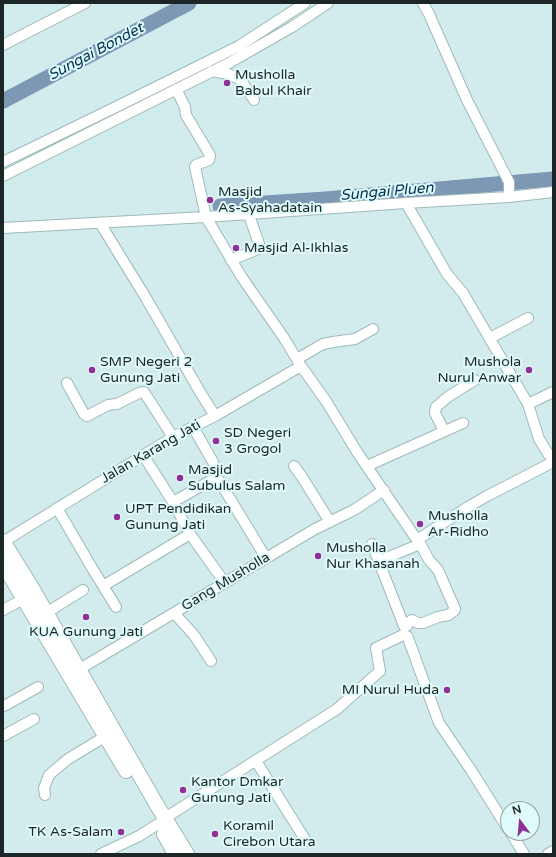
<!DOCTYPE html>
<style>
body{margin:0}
#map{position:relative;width:556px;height:857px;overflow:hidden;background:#d2eced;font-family:"Varela Round",sans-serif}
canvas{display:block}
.frame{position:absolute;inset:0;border:4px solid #1d2627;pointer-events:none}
.north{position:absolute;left:500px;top:801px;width:40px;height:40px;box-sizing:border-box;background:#dffafa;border:1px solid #91a5a6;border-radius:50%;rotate:344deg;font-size:11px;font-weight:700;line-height:16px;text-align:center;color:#1d2627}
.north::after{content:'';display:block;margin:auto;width:14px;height:18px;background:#8f2f97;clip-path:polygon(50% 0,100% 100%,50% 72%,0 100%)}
</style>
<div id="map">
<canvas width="556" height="857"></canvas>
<div class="frame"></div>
<div class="north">N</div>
</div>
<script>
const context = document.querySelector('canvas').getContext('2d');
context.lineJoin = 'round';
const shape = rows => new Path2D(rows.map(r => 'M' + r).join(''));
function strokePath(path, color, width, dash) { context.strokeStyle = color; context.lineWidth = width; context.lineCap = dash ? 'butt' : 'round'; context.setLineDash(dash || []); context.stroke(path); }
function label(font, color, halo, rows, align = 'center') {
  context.font = font + ' "Varela Round",sans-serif'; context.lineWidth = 4; context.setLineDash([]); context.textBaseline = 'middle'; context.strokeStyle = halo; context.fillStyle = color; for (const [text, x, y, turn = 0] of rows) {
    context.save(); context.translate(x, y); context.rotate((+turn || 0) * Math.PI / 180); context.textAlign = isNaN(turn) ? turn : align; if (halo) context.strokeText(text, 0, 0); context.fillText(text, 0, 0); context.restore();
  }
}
strokePath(shape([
 [3,101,189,3],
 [220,206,325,199,553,179]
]), '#7c98b4', 15);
const minor = shape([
 [423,3,429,14,467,100,509,182,509,197],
 [3,45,85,3],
 [212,71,228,74,238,78,243,83,254,100],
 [176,89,185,107,186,115,210,155,209,160,196,165,195,167,206,217,241,276,284,338,301,366,326,401,357,452,415,537,417,538,429,560,438,570,455,609,454,611,448,615,438,617,423,623,418,623,412,620,409,622,407,626,404,626,372,544],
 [3,162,118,106,239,46,305,3],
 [3,176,229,63,292,27,328,3],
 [406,203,447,274,463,293,528,404],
 [100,223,146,298,200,392,215,416],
 [3,228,94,223,206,217,406,203,509,197,553,192],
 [231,260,258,249,260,247,249,215],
 [490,338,528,318],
 [297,359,323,344,333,342,355,339,373,329],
 [67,383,84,414,85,415,87,416,108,405,117,404,139,393,144,392,173,437],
 [193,427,213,462],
 [444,431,435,413,436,407,449,396,475,380],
 [143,455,173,502,190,534,225,583],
 [549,455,539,439,528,404,553,392],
 [294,466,302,477,330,522],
 [367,466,463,423],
 [173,502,217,477,266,558],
 [57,508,92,568,116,607],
 [417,538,420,538,468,507,487,496,553,462],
 [3,542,173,437,215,416,301,366],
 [379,561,420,544],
 [103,586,190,534],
 [3,610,29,596],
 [46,613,83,590],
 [174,613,194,635,211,661],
 [73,673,315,529,354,510,384,490],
 [3,706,6,705,38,687],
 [3,736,34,719],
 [256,761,306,841],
 [45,795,44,788,46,783,49,775,68,759,106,736],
 [165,818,337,709,380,671,376,648,403,635,405,635,408,637,408,638,439,723,471,770,508,829],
 [511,833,524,854],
 [101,854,139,836,158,824],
 [548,854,553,851]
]);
const highway = shape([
 [3,541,32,588,158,807,187,854],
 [3,564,126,771],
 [164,834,175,854]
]);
strokePath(minor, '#9fb9b9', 12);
strokePath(highway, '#9fb9b9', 16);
strokePath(minor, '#fff', 10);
strokePath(highway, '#fff', 14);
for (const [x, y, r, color] of [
 [227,83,4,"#8f2f97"],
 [210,200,4,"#8f2f97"],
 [236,248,4,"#8f2f97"],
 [92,370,4,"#8f2f97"],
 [529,370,4,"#8f2f97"],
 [216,441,4,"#8f2f97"],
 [180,478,4,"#8f2f97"],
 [117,517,4,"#8f2f97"],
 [420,524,4,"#8f2f97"],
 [318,556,4,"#8f2f97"],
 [86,617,4,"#8f2f97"],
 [447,690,4,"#8f2f97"],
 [183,790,4,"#8f2f97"],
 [121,832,4,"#8f2f97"],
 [215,834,4,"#8f2f97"]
]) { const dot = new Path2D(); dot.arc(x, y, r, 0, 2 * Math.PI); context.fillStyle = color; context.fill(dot); strokePath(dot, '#dffafa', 1.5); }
label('14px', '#1d2627', '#dffafa', [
 ["Musholla",235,75],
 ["Babul Khair",235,91],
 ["Masjid",218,192],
 ["As-Syahadatain",218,208],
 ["Masjid Al-Ikhlas",244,248],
 ["SMP Negeri 2",100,362],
 ["Gunung Jati",100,378],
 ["Mushola",521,362,"right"],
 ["Nurul Anwar",521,378,"right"],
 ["SD Negeri",224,433],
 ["3 Grogol",224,449],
 ["Masjid",188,470],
 ["Subulus Salam",188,486],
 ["UPT Pendidikan",125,509],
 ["Gunung Jati",125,525],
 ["Musholla",428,516],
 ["Ar-Ridho",428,532],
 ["Musholla",326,548],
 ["Nur Khasanah",326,564],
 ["KUA Gunung Jati",86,632,"center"],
 ["MI Nurul Huda",439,690,"right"],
 ["Kantor Dmkar",191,782],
 ["Gunung Jati",191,798],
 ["Koramil",223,826],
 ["Cirebon Utara",223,842],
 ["TK As-Salam",113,832,"right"]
], 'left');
label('14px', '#1d2627', '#dffafa', [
 ["Jalan Karang Jati",151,452,-30],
 ["Gang Musholla",226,582,-31]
]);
label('italic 15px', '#002f54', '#dffafa', [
 ["Sungai Bondet",96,52,-28],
 ["Sungai Pluen",387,192,-5]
]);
</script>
